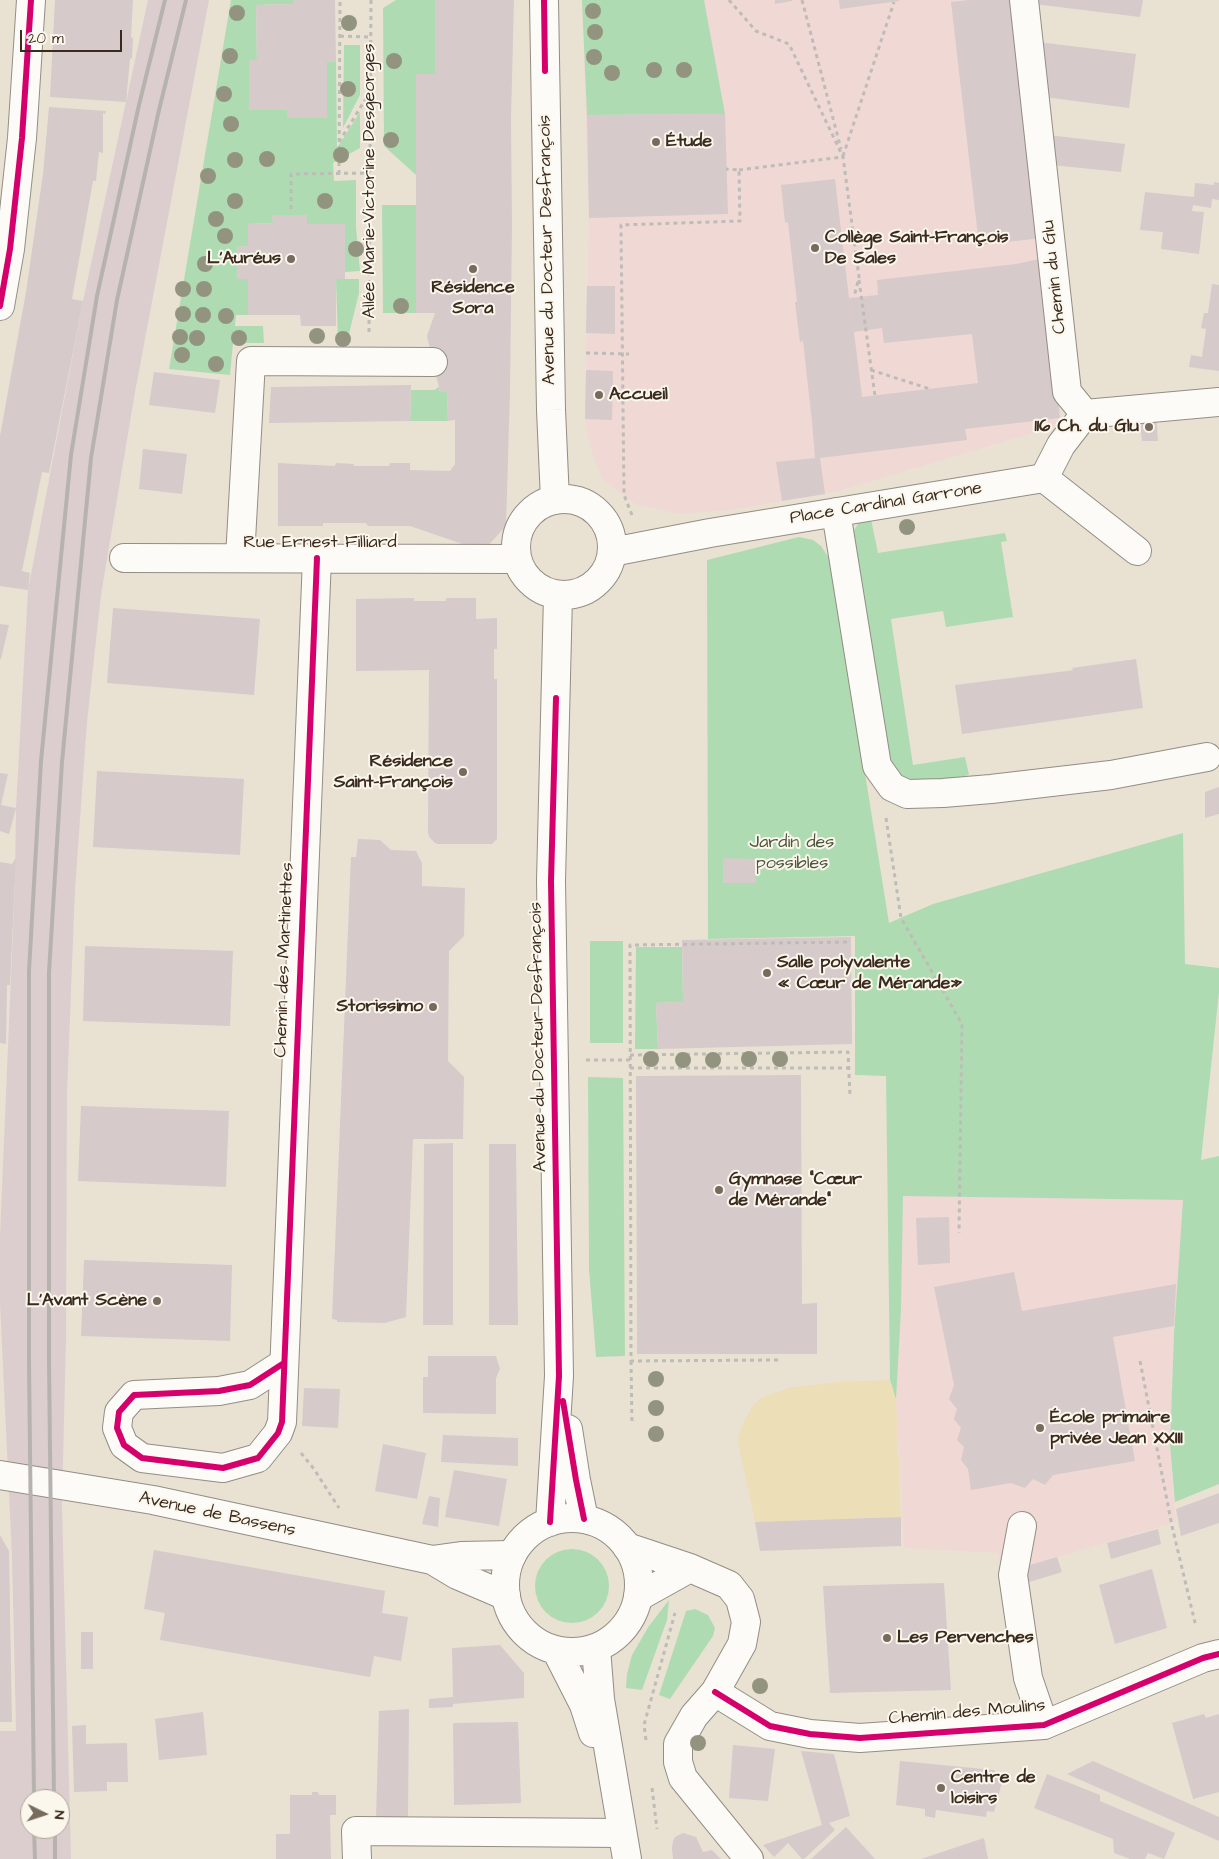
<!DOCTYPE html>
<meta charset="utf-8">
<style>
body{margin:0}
#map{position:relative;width:1219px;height:1859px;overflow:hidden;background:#e9e2d3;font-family:"Architects Daughter",sans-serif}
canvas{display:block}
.north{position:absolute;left:20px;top:1789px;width:50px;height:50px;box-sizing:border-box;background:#fbf7ec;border:1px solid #aea59a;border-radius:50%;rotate:94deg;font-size:14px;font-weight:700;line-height:20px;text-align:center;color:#3b2a1e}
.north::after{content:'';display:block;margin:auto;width:18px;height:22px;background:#786a5d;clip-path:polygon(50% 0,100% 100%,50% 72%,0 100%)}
.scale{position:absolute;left:20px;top:30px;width:102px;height:22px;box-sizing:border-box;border:2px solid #3b2a1e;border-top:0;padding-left:6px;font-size:15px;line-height:18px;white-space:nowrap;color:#3b2a1e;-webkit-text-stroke:4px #fbf7ec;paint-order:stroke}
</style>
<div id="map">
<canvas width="1219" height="1859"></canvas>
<div class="north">N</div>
<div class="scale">20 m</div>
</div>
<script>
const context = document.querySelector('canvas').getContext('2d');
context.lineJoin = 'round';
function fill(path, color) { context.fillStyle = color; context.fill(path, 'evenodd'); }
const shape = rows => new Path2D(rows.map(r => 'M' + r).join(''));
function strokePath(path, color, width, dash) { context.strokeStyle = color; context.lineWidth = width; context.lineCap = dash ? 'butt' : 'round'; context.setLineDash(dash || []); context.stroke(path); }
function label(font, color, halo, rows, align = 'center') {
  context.font = font + ' "Architects Daughter",sans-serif'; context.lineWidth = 4; context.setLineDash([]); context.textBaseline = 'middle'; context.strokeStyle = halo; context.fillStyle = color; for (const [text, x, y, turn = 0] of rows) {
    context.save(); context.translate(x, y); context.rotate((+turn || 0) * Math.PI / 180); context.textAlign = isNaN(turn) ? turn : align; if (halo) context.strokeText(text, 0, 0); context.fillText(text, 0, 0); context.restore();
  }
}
fill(shape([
 [582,0,1014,0,1056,373,1060,418,1053,427,839,491,732,510,679,514,635,504,602,479,591,449,585,419,589,218],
 [903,1195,1184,1200,1174,1334,1170,1445,1176,1522,1030,1565,1000,1566,998,1553,904,1548,896,1400,901,1310]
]), '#f0d8d5');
fill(shape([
 [148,0,209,0,135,392,101,595,87,722,75,889,67,1093,66,1339,62,1505,71,1859,0,1859,0,1731,16,1731,12,1557,0,1303,0,1235,15,882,16,808,28,590,83,301],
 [30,1799,60,1799,60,1829,30,1829]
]), '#dccece');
fill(shape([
 [231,0,293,0,294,4,256,5,257,60,249,60,249,110,287,110,327,61,336,62,337,148,360,112,360,148,333,163,334,181,356,180,356,227,360,271,345,272,345,224,307,224,307,215,272,215,273,223,248,224,248,246,237,247,237,279,248,279,248,315,236,315,235,326,263,326,264,343,233,343,230,375,169,369],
 [396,0,435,0,435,74,416,74,416,175,384,146,383,8],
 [582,0,704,0,725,114,587,115],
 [344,45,360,45,360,95,343,128],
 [382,205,416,205,416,313,383,313],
 [336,279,359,279,359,293,347,342,338,342],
 [439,387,440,392,447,392,448,421,410,421,411,390,434,390],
 [871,519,878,553,1005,533,1007,541,1001,542,1013,617,946,627,943,611,891,619,913,765,965,757,969,775,921,786,899,780,888,764,852,533,860,521],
 [799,537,813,540,821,546,831,561,889,923,933,904,1183,833,1185,964,1219,968,1219,992,1201,1160,1219,1156,1219,1484,1175,1502,1170,1445,1174,1334,1183,1200,903,1196,901,1310,896,1400,890,1380,886,1076,855,1075,855,936,708,939,707,560],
 [590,941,623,941,623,1043,590,1043],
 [636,947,682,947,683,1002,656,1003,658,1049,635,1049],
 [588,1077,623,1078,625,1356,596,1357,589,1269],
 '535 1586a37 37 0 1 1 74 0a37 37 0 1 1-74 0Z',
 [669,1600,667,1620,642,1690,626,1688,627,1674,632,1655,649,1626],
 [695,1609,708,1615,715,1628,713,1636,670,1699,659,1695,686,1611]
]), '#afdbb3');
fill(shape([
 [890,1380,896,1400,901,1517,755,1522,738,1441,741,1428,753,1405,761,1398,788,1388,839,1382]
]), '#ecdeb6');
fill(shape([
 [55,0,133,0,131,37,133,38,132,58,130,59,126,102,50,97],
 [293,0,335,0,336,62,327,61,327,118,287,118,287,110,249,110,249,60,257,60,256,5,294,4],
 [435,0,514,0,511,118,512,225,510,390,506,526,483,551,410,526,368,526,366,523,323,523,323,526,278,526,278,463,335,466,336,463,354,464,354,466,389,466,390,463,410,463,410,470,450,471,455,464,455,420,448,421,447,392,440,392,427,336,435,313,416,313,416,74,435,74],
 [775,0,792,0,792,1,775,4],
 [839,0,899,0,899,1,840,9],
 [969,0,1014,0,1042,238,979,245,951,2],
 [1033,0,1143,0,1140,17,1034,4],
 [1038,42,1136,54,1129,108,1044,97],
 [49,107,106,111,105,114,103,113,103,153,99,152,96,181,93,181,72,299,83,301,49,473,42,472,22,571,30,573,28,590,0,586,0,436,26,292,43,174],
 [725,114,728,214,589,218,587,115],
 [1048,135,1125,144,1121,172,1051,165],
 [835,179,849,298,878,295,877,280,1016,264,1044,258,1060,418,965,429,967,440,820,458,825,494,782,501,776,462,815,458,812,422,803,341,800,342,795,302,797,302,788,223,785,222,781,185],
 [882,328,884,343,972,334,978,383,862,397,854,332],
 [1214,182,1219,183,1219,200,1212,199,1211,208,1193,205,1192,211,1204,212,1199,254,1161,249,1163,232,1140,230,1145,192,1194,197,1195,183,1214,185],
 [272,215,307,215,307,224,345,224,345,279,336,279,336,326,301,326,300,315,248,315,248,279,237,279,237,247,248,246,248,224,273,223],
 [1212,284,1219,285,1219,371,1189,367,1191,355,1202,357,1206,329,1201,328,1204,313,1208,313],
 [587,286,615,286,615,334,586,333],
 [586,370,613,371,612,420,585,419],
 [154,372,220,380,215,413,149,405],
 [411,385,410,421,269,423,271,387],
 [1139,414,1156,414,1158,441,1142,441],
 [143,449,187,454,182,494,139,489],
 [414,598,414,601,446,601,446,598,476,598,476,619,497,618,497,649,494,649,494,679,497,679,497,839,492,844,438,844,435,843,430,838,428,833,429,670,356,671,356,599],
 [113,608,260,619,254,695,107,683],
 [0,624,9,625,1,659,0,659],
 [1136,659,1143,708,962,734,955,685,1067,671,1073,670,1072,668],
 [97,771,244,779,240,855,93,847],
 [0,773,8,774,1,805,16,808,9,834,0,831],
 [1219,787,1219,814,1205,818,1205,792],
 [358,839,380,840,391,850,416,851,422,863,422,886,465,888,464,936,449,951,448,1061,464,1077,463,1139,413,1139,406,1317,385,1323,337,1322,337,1320,332,1319,351,857,356,857],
 [16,858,10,985,7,985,6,1044,0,1043,0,862,12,864],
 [723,858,756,859,756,883,723,883],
 [851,937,852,1044,658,1049,656,1003,683,1002,682,940],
 [85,946,233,951,230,1026,83,1021],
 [801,1075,802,1304,817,1303,817,1354,637,1354,636,1076],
 [81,1106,229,1111,226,1187,78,1181],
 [453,1143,453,1325,423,1325,424,1144],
 [489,1144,516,1144,518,1325,489,1325],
 [949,1217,950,1263,918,1265,916,1218],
 [84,1260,232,1265,230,1341,81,1336],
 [1014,1272,1022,1311,1176,1284,1174,1326,1113,1337,1135,1461,1053,1475,1045,1485,1033,1479,1025,1488,1011,1483,971,1490,968,1469,961,1460,964,1447,957,1440,961,1428,954,1419,957,1409,949,1399,954,1385,934,1287],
 [428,1356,496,1356,500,1369,496,1378,496,1414,423,1413,423,1377,428,1377],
 [304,1388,340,1389,338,1428,302,1426],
 [443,1435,518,1438,518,1466,441,1462],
 [383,1444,426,1453,417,1499,375,1491],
 [454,1470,507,1479,499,1526,445,1517],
 [1219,1493,1219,1523,1181,1536,1176,1509],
 [429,1496,440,1498,438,1527,422,1524],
 [901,1517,901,1546,760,1551,755,1522],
 [1158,1529,1161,1544,1111,1559,1107,1543],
 [0,1535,9,1551,12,1722,0,1722],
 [154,1550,385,1591,382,1613,408,1617,401,1661,374,1656,370,1677,160,1640,165,1613,144,1609],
 [1057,1557,1062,1572,1026,1583,1030,1565],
 [1152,1569,1167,1628,1115,1644,1099,1585],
 [944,1583,951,1690,830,1693,823,1586],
 [81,1632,93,1632,93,1669,81,1669],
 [500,1645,524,1673,524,1698,453,1704,453,1707,429,1708,429,1699,453,1697,452,1648],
 [409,1709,408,1819,376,1819,379,1711],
 [203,1712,207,1755,159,1760,155,1719],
 [1204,1714,1206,1718,1219,1714,1219,1792,1193,1799,1172,1723],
 [518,1722,521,1803,454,1805,453,1723],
 [86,1725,86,1744,127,1743,128,1782,107,1782,107,1791,74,1792,72,1726],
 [733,1745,775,1749,768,1801,729,1798],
 [801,1751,834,1754,850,1816,829,1823,835,1830,804,1859,802,1859,788,1843,774,1857,763,1845,822,1825],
 [900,1761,994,1770,1002,1782,994,1812,987,1811,986,1817,936,1810,935,1818,925,1816,925,1809,896,1805],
 [1093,1761,1219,1817,1219,1841,1067,1774],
 [1047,1774,1100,1795,1100,1801,1175,1833,1164,1859,1148,1853,1145,1859,1130,1859,1114,1853,1113,1839,1034,1808],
 [312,1792,318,1792,319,1795,336,1795,336,1815,330,1815,331,1859,276,1859,276,1834,290,1834,290,1795,312,1795],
 [846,1827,875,1859,811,1859],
 [683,1833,696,1837,703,1852,712,1850,721,1859,673,1859,672,1848,673,1841,675,1837],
 [984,1838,988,1859,921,1859]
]), '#d6cacb');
const minor = shape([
 [1024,0,1067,392,1085,414,1219,402],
 [1044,478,1061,445,1085,414],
 [836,512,877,766,892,787,907,794,943,793,991,789,1111,775,1207,757],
 [612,552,710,533,1044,478,1137,551],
 [124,558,516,559],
 [240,558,251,361,433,362],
 [284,1363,250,1385,219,1391,134,1395,119,1412,117,1428,124,1445,142,1458,223,1468,258,1458,278,1433,282,1422,317,558],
 [0,1475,153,1500,432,1560,457,1575,506,1596],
 [1022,1526,1013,1575,1028,1678,1044,1725],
 [627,1547,690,1568,729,1585,740,1599,746,1622,742,1644,715,1692,694,1716,678,1744,678,1762,683,1778,749,1859],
 [432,1560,461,1556,512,1555],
 [638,1597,690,1568],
 [715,1692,770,1726,810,1734,860,1738,1044,1725,1203,1658,1219,1654],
 [357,1859,356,1831,622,1833]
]);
const major = shape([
 [544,0,551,410,555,500],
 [0,306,10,249,22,138,31,0],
 '516 547a48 48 0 1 1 96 0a48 48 0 1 1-96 0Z',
 [568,1429,576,1480,584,1519],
 '505 1585a67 67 0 1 1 134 0a67 67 0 1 1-134 0Z',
 [550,1522,559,1376,551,881,558,595],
 [596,1648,600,1699,627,1859],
 [556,1650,584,1705,593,1733]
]);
strokePath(minor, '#938d83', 30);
strokePath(major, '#938d83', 30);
strokePath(shape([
 [729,0,756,31,789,44,843,157,859,277,854,297],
 [802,0,841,149],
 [340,36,371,37],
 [339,142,370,92],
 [843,156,894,2],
 [739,170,843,157,843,155],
 [339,174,340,0],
 [291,209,291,174,370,173],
 [859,280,875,396],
 [369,332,371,0],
 [586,353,629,354],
 [871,370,930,389],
 [632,515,624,495,621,225,740,221,739,170,726,169],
 [886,818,901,918,962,1024,959,1233],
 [630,1055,848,1052,850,1096],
 [586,1060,630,1060],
 [630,1068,849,1068],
 [778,1360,631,1361,630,945,851,942],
 [631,1361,632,1424],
 [1140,1361,1172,1526,1196,1627],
 [301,1453,314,1469,339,1508],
 [646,1740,644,1725,675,1613],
 [652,1788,657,1829]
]), '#bebcb8', 3, [4, 4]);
strokePath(minor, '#fcfbf8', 28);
strokePath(major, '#fcfbf8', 28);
strokePath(shape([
 [34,1799,29,1361,29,971,41,761,71,455,97,296,139,105,165,0],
 [54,1799,49,1361,49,972,62,762,91,458,117,300,159,110,186,0],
 [34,1829,35,1859],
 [55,1829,55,1859]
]), '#b6b3af', 4);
strokePath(shape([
 [544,0,545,71],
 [0,306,10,249,22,138,31,0],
 [284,1363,250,1385,219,1391,134,1395,119,1412,117,1428,124,1445,142,1458,223,1468,258,1458,278,1433,282,1422,317,558],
 [563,1401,576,1480,584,1519],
 [550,1522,559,1376,551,881,556,698],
 [715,1692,770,1726,810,1734,860,1738,1044,1725,1203,1658,1219,1654]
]), '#d6006c', 6);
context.fillStyle = '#939480';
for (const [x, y] of [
 [593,11],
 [237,13],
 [349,23],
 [595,32],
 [230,56],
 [594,57],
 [394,61],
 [654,70],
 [684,70],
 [612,73],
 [348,89],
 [224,94],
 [231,124],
 [391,140],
 [341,155],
 [267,159],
 [235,160],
 [208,176],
 [235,201],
 [325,201],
 [216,219],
 [225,236],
 [356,249],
 [205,264],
 [183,289],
 [204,289],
 [401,306],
 [183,314],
 [203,315],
 [226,316],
 [317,336],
 [180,337],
 [197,338],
 [239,338],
 [343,339],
 [182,355],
 [216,364],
 [907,527],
 [651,1059],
 [749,1059],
 [780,1059],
 [683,1060],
 [713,1060],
 [656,1379],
 [656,1408],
 [656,1434],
 [760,1686],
 [698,1743]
]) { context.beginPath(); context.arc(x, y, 8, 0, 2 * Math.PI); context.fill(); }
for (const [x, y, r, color] of [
 [656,142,5,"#786a5d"],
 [815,248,5,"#786a5d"],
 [291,259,5,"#786a5d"],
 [473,269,5,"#786a5d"],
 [599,395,5,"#786a5d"],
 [1149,427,5,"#786a5d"],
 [463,772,5,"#786a5d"],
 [767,973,5,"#786a5d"],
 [433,1007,5,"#786a5d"],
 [719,1190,5,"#786a5d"],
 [157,1301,5,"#786a5d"],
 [1040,1428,5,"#786a5d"],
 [887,1638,5,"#786a5d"],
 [941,1788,5,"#786a5d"]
]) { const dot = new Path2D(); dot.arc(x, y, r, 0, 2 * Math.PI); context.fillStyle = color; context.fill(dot); strokePath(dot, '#fbf7ec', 2); }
label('bold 18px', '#3b2a1e', '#fbf7ec', [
 ["Étude",666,142],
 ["Collège Saint-François",825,238],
 ["De Sales",825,259],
 ["L'Auréus",281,259,"right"],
 ["Résidence",473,288,"center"],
 ["Sora",473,309,"center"],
 ["Accueil",609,395],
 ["116 Ch. du Glu",1139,427,"right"],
 ["Résidence",453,762,"right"],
 ["Saint-François",453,783,"right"],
 ["Salle polyvalente",777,963],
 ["« Cœur de Mérande»",777,984],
 ["Storissimo",423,1007,"right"],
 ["Gymnase \"Cœur",729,1180],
 ["de Mérande\"",729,1201],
 ["L'Avant Scène",147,1301,"right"],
 ["École primaire",1050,1418],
 ["privée Jean XXIII",1050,1439],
 ["Les Pervenches",897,1638],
 ["Centre de",951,1778],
 ["loisirs",951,1799]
], 'left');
label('18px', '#3b2a1e', '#fbf7ec', [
 ["Allée Marie-Victorine Desgeorges",370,181,-90],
 ["Avenue du Docteur Desfrançois",548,250,-91],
 ["Chemin du Glu",1055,277,-96],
 ["Place Cardinal Garrone",886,504,-9],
 ["Rue Ernest Filliard",320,543],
 ["Chemin des Martinettes",285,960,-88],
 ["Avenue du Docteur Desfrançois",539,1037,-91],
 ["Avenue de Bassens",217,1515,12],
 ["Chemin des Moulins",967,1713,-5]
]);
label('18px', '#4c553d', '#fbf7ec', [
 ["Jardin des",792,843],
 ["possibles",792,864]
]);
</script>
